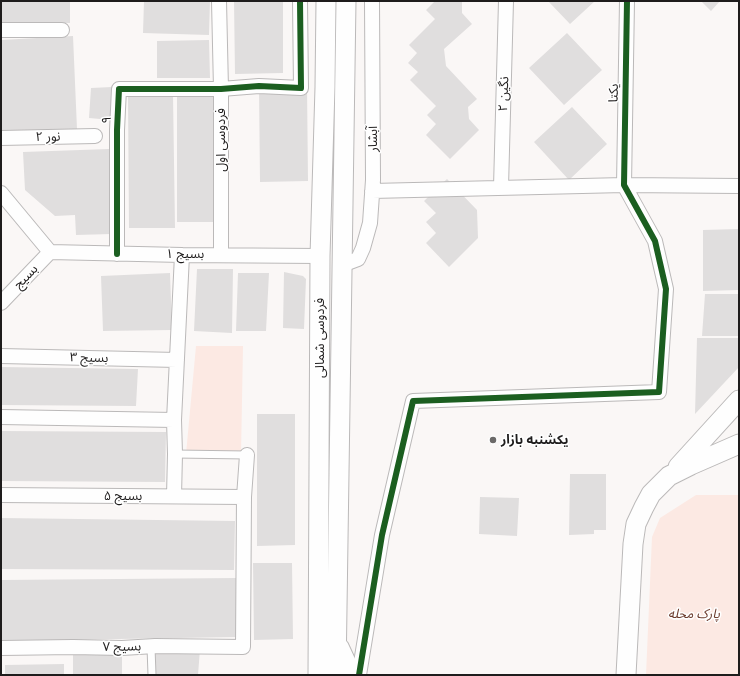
<!DOCTYPE html>
<meta charset="utf-8">
<style>
body{margin:0}
#map{position:relative;width:740px;height:676px;overflow:hidden;background:#faf7f6;font-family:"PT Serif",serif}
canvas{display:block}
.frame{position:absolute;inset:0;border:2px solid #1e1c1c;pointer-events:none}
</style>
<div id="map">
<canvas width="740" height="676"></canvas>
<div class="frame"></div>
</div>
<script>
const context = document.querySelector('canvas').getContext('2d');
context.lineJoin = 'round';
function fill(path, color) { context.fillStyle = color; context.fill(path, 'evenodd'); }
const shape = rows => new Path2D(rows.map(r => 'M' + r).join(''));
function strokePath(path, color, width, dash) { context.strokeStyle = color; context.lineWidth = width; context.lineCap = dash ? 'butt' : 'round'; context.setLineDash(dash || []); context.stroke(path); }
function label(font, color, halo, rows, align = 'center') {
  context.font = font + ' "PT Serif","Noto Sans Arabic",serif'; context.lineWidth = 3; context.setLineDash([]); context.textBaseline = 'middle'; context.strokeStyle = halo; context.fillStyle = color; for (const [text, x, y, turn = 0] of rows) {
    context.save(); context.translate(x, y); context.rotate((+turn || 0) * Math.PI / 180); context.textAlign = isNaN(turn) ? turn : align; if (halo) context.strokeText(text, 0, 0); context.fillText(text, 0, 0); context.restore();
  }
}
fill(shape([
 [196,346,243,346,241,455,186,454],
 [696,495,739,495,739,675,646,675,652,537,660,518]
]), '#fce9e3');
fill(shape([
 [1,1,70,1,70,23,1,24],
 [144,1,210,1,209,35,143,33],
 [234,1,283,1,283,73,235,74],
 [435,1,462,1,462,13,472,24,444,49,446,66,477,99,468,107,469,119,479,130,450,159,426,135,436,124,427,115,436,106,410,80,418,72,408,63,417,53,409,45,435,19,426,10],
 [548,1,595,1,570,24],
 [701,1,720,1,711,11],
 [567,33,602,70,564,105,529,68],
 [73,36,77,129,1,137,1,40],
 [209,40,210,78,157,78,157,41],
 [259,86,307,86,308,181,260,182],
 [112,87,111,120,89,118,91,88],
 [128,95,173,95,175,228,129,228],
 [177,95,213,95,213,222,177,222],
 [572,107,607,144,569,180,534,142],
 [109,149,111,234,76,235,75,215,55,216,25,190,23,152],
 [447,179,477,210,478,238,449,267,426,243,436,233,426,222,436,213,424,201],
 [739,229,739,290,703,291,703,230],
 [197,269,233,269,232,333,194,331],
 [284,272,303,276,306,279,304,329,283,328],
 [170,273,172,330,103,331,101,276],
 [238,273,269,273,266,331,236,331],
 [705,294,739,294,739,336,702,336],
 [697,338,739,338,739,367,695,414],
 [1,367,138,369,136,406,1,405],
 [257,414,295,414,295,545,257,546],
 [1,431,166,432,165,482,1,481],
 [570,474,606,474,606,530,594,530,594,534,569,535],
 [480,497,519,498,517,536,479,534],
 [1,518,235,521,234,570,1,569],
 [253,563,292,563,293,639,254,640],
 [236,578,237,637,1,641,1,580],
 [155,646,200,649,198,675,153,675],
 [73,647,122,648,122,675,73,675],
 [64,664,64,675,5,675,5,665]
]), '#e0dede');
const lane = shape([
 [175,454,247,455],
 [151,647,152,675]
]);
const street = shape([
 [219,1,221,89,221,254],
 [1,30,62,30],
 [1,138,95,136],
 [501,187,506,1],
 [372,191,624,185,739,186],
 [1,193,50,252],
 [50,252,182,255,320,256],
 [117,254,117,130,119,89,221,89,259,86,301,88,300,1],
 [342,265,358,259,363,248,370,223,373,180,372,1],
 [1,303,50,252],
 [1,356,177,360],
 [1,417,174,420],
 [1,495,244,497],
 [174,496,175,454,174,420,182,255],
 [1,648,73,647,122,648,155,646,243,647,244,497,247,455],
 [359,675,382,535,413,401,659,392,666,289,655,241,624,185,627,1]
]);
const secondary = shape([
 [678,467,739,400],
 [339,647,352,675],
 [318,675,320,256,325,87,326,1],
 [336,675,346,1],
 [626,675,633,544,636,524,644,507,651,494,669,476,691,465,739,444]
]);
strokePath(lane, '#bbb9b9', 9);
strokePath(street, '#bbb9b9', 16);
strokePath(secondary, '#bbb9b9', 21);
strokePath(lane, '#fefefe', 7);
strokePath(street, '#fefefe', 14);
strokePath(secondary, '#fefefe', 19);
strokePath(shape([
 [117,254,117,130,119,89,221,89,259,86,301,88,300,1],
 [359,675,382,535,413,401,659,392,666,289,655,241,624,185,627,1]
]), '#1b5e20', 6);
for (const [x, y, r, color] of [
 [493,440,4,"#6b6968"]
]) { const dot = new Path2D(); dot.arc(x, y, r, 0, 2 * Math.PI); context.fillStyle = color; context.fill(dot); strokePath(dot, '#fff', 1.5); }
label('13px', '#1e1c1c', '#fff', [
 ["یکتا",614,93,-89],
 ["نگین ۲",504,94,-88],
 ["۹",107,120,-87],
 ["نور ۲",48,137,-1],
 ["آبشار",373,139,-90],
 ["فردوسی اول",221,140,-90],
 ["بسیج ۱",185,254],
 ["بسیج",26,277,-46],
 ["فردوسی شمالی",320,338,-90],
 ["بسیج ۳",89,358,1],
 ["بسیج ۵",123,496],
 ["بسیج ۷",122,647,-1]
]);
label('bold 13px', '#1e1c1c', '#fff', [
 ["یکشنبه بازار",501,440]
], 'left');
label('italic 13px', '#6c3c2e', '#fff', [
 ["پارک محله",694,614]
]);
</script>
